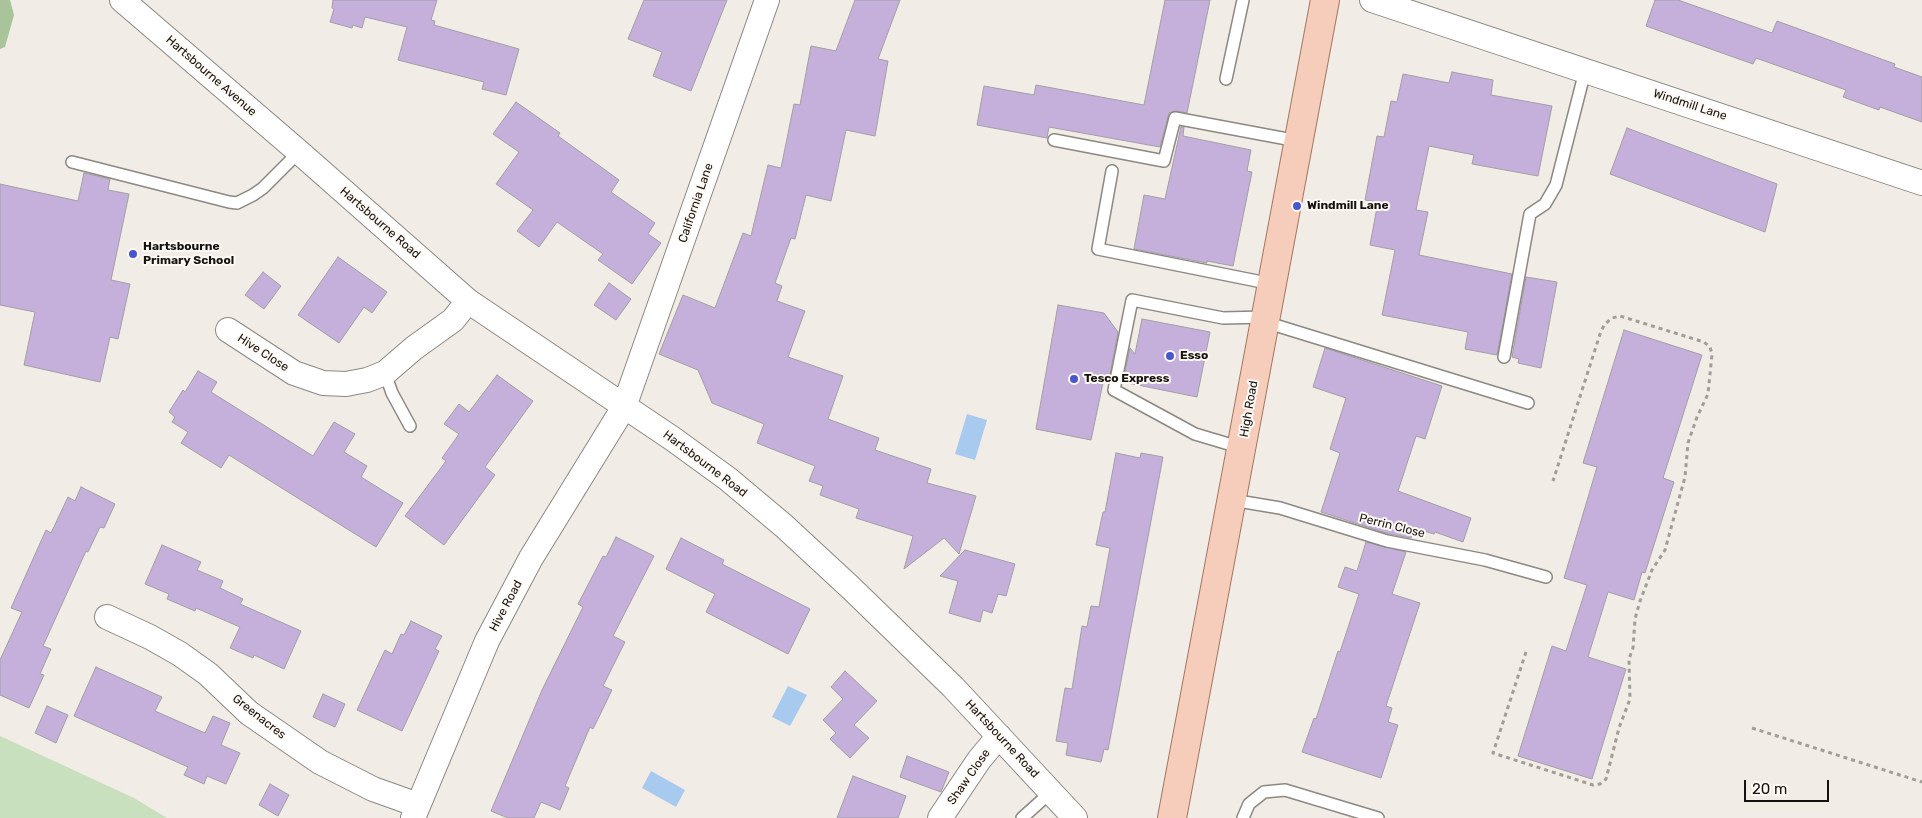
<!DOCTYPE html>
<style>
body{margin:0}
#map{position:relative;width:1922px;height:818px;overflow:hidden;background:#f1ece5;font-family:Rubik,sans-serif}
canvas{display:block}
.scale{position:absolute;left:1744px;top:780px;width:85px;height:22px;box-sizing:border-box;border:2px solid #141210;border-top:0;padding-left:6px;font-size:15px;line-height:18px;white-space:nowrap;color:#141210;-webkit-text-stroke:4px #fff9f3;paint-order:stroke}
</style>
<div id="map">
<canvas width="1922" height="818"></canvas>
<div class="scale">20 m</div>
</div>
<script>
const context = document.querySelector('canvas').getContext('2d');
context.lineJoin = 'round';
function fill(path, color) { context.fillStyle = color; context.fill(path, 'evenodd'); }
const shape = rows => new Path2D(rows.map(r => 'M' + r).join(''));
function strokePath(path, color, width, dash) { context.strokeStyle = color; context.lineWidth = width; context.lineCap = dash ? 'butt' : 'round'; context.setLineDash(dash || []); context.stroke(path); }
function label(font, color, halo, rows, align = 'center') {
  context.font = font + ' Rubik,sans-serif'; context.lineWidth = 4; context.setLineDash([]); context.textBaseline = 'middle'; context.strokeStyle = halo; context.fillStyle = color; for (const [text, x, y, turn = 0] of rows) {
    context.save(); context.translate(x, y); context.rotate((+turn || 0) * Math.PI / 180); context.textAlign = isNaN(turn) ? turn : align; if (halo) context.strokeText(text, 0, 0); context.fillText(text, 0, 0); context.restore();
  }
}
fill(shape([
 [0,736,134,798,167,818,0,818]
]), '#c8e0bd');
fill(shape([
 [0,0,10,0,14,15,5,47,0,49]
]), '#a9c49b');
fill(shape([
 [967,414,987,420,975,460,955,454],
 [788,686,807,695,790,726,772,717],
 [651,771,685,790,676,807,642,788]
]), '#a8caef');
const building = shape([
 [333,0,437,0,431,20,435,21,434,25,519,49,506,95,482,89,484,82,398,60,407,27,365,17,362,28,353,25,352,28,330,22,334,9,332,8,333,0],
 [644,0,727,0,691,91,653,76,662,52,628,39,644,0],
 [855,0,900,0,878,59,888,61,875,136,846,130,831,201,806,195,795,239,791,238,775,283,782,286,777,301,805,311,788,357,843,376,828,419,879,438,875,450,931,469,927,483,976,496,959,554,944,538,904,569,913,536,856,518,859,509,820,495,823,486,809,481,815,466,757,443,764,424,712,403,698,370,659,354,683,295,715,308,743,233,751,236,768,165,781,168,794,104,800,105,811,46,836,51,855,0],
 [1165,0,1210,0,1187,113,1176,111,1169,113,1160,147,1049,127,1047,138,977,125,984,86,1034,95,1036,85,1144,105,1165,0],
 [1655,0,1678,0,1772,33,1777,21,1895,64,1894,67,1922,77,1922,122,1880,107,1879,110,1843,97,1846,90,1756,58,1753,64,1646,26,1655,0],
 [1452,72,1493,80,1491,95,1552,106,1538,176,1472,164,1474,155,1429,146,1416,210,1428,212,1419,255,1512,274,1497,355,1465,349,1468,332,1382,315,1395,250,1370,245,1378,202,1365,200,1377,136,1384,137,1391,101,1397,102,1403,74,1449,83,1452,72],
 [516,102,560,133,558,136,619,180,611,192,655,223,648,234,661,243,632,284,598,260,603,254,557,222,539,247,517,231,533,210,496,184,519,152,493,134,516,102],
 [1181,127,1184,127,1183,136,1251,150,1247,171,1252,172,1233,266,1207,261,1207,263,1134,249,1144,195,1165,199,1181,127],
 [1627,128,1777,184,1765,232,1610,174,1627,128],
 [84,173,110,179,108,190,129,194,111,280,130,284,118,339,110,337,100,382,24,365,35,312,0,305,0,184,78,201,84,173],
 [338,257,387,292,372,313,364,307,339,343,298,315,338,257],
 [263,272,281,286,264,309,245,295,263,272],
 [1526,277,1557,282,1541,368,1518,363,1519,359,1512,357,1526,277],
 [609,283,631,299,616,320,594,305,609,283],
 [1058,305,1104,313,1118,332,1109,379,1104,378,1091,440,1036,429,1058,305],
 [1142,319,1210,332,1197,397,1123,382,1130,348,1135,354,1142,319],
 [1624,330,1702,355,1663,478,1674,482,1645,573,1642,572,1634,600,1608,592,1588,657,1626,669,1592,779,1518,756,1552,646,1566,651,1587,585,1564,578,1597,467,1583,463,1624,330],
 [1325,348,1442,386,1425,439,1416,436,1398,491,1471,518,1463,542,1435,532,1434,534,1414,528,1411,538,1389,534,1321,512,1340,453,1330,449,1346,398,1313,387,1325,348],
 [198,371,217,382,211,392,313,456,334,422,355,434,344,452,367,466,361,477,403,503,376,547,229,455,221,468,181,443,188,432,172,422,175,417,169,412,183,390,185,392,198,371],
 [497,375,533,401,485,467,495,475,444,545,405,516,446,461,442,458,459,434,444,424,459,404,469,412,497,375],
 [1116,453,1140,458,1141,453,1163,457,1108,750,1104,749,1101,762,1066,755,1068,743,1056,741,1065,688,1072,689,1082,626,1087,627,1091,606,1099,607,1110,548,1096,545,1103,512,1105,512,1116,453],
 [81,487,115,504,104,528,100,527,88,552,86,551,43,646,51,649,40,674,44,675,29,708,0,695,0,660,22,612,11,608,46,530,51,533,68,497,75,501,81,487],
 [616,537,654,556,613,636,625,642,603,686,612,690,593,729,590,727,565,786,569,788,560,810,541,802,534,818,508,818,491,811,542,690,583,607,578,604,603,556,606,557,616,537],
 [681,538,724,560,722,564,810,609,788,654,706,612,715,594,666,569,681,538],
 [1366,542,1406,552,1392,594,1420,603,1386,706,1392,708,1388,722,1398,725,1381,778,1302,752,1314,718,1316,719,1338,651,1340,652,1359,594,1338,587,1345,567,1357,571,1366,542],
 [162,545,201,562,197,570,223,581,220,588,243,599,240,604,301,631,284,669,254,655,253,658,230,648,240,627,196,608,195,611,167,599,169,594,145,584,162,545],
 [965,550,1015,564,1006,596,998,594,992,613,983,610,980,622,949,613,958,581,940,576,965,550],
 [411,621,442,636,435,649,439,651,402,731,357,710,385,650,392,654,401,634,404,635,411,621],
 [96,667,162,697,155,711,205,733,213,716,230,723,221,745,240,753,226,784,207,776,204,784,184,775,188,767,74,716,96,667],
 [845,671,877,701,854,725,869,738,850,758,830,739,836,733,823,720,843,699,831,687,845,671],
 [323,694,345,704,335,727,313,717,323,694],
 [47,706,68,715,56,743,35,733,47,706],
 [907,756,949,772,941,792,900,777,907,756],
 [853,776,906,796,898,818,837,818,853,776],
 [270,784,289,795,278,816,259,805,270,784]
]);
fill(building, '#c5b0db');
strokePath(building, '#a29ea5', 1);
const service = shape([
 [1226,79,1243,0],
 [1054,140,1164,161,1175,118,1298,141],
 [72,162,229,202,237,203,253,195,263,188,299,152],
 [1112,171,1098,249,1272,284],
 [1265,322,1528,403],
 [1504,357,1530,214,1545,204,1556,185,1585,71],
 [385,373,392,393,410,426],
 [1242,448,1195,434,1114,390,1132,300,1223,318,1265,317],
 [1232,500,1280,508,1387,541,1485,560,1546,577],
 [1022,818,1051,792],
 [1243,818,1249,804,1264,792,1285,790,1378,818]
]);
const minor = shape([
 [122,0,299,152,468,301,673,439,728,479,784,526,851,588,953,687,1075,818],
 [1372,0,1922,183],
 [228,330,294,373,323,383,346,384,367,380,385,373,414,348,453,320,468,301],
 [107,617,150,637,180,654,208,674,249,713,320,762,373,789,418,805],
 [413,818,487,641,531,558,624,407,767,0],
 [940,818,979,760,999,736]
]);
const primary = shape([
 [1172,818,1325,0]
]);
strokePath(service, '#8c8882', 14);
strokePath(minor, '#8c8882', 26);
strokePath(primary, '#a37661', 30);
strokePath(shape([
 [1526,652,1493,753,1593,785,1600,784,1606,779,1619,728,1630,699,1629,659,1633,648,1635,619,1640,601,1652,570,1665,550,1685,477,1688,443,1697,417,1708,394,1712,354,1710,347,1704,342,1620,316,1612,318,1605,324,1601,331,1553,481],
 [1752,728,1922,782]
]), '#a19d97', 3, [4, 4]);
strokePath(service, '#fff', 11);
strokePath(minor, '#fff', 24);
strokePath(primary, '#f6cdba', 28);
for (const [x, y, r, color] of [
 [1297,206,5,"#4758cd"],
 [133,254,5,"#4758cd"],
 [1170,356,5,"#4758cd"],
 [1074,379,5,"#4758cd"]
]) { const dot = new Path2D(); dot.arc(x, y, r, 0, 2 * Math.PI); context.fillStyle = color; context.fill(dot); strokePath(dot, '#fff9f3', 2); }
label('12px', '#141210', '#fff9f3', [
 ["Hartsbourne Avenue",211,76,41],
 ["Windmill Lane",1690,105,18],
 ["California Lane",696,203,-71],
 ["Hartsbourne Road",380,223,41],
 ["Hive Close",263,353,33],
 ["High Road",1249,409,-80],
 ["Hartsbourne Road",705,464,37],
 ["Perrin Close",1392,526,14],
 ["Hive Road",506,606,-62],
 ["Greenacres",259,717,38],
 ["Hartsbourne Road",1002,739,47],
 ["Shaw Close",969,777,-55]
]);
label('bold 12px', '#141210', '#fff9f3', [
 ["Windmill Lane",1307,206],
 ["Hartsbourne",143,247],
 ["Primary School",143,261],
 ["Esso",1180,356],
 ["Tesco Express",1084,379]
], 'left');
</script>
